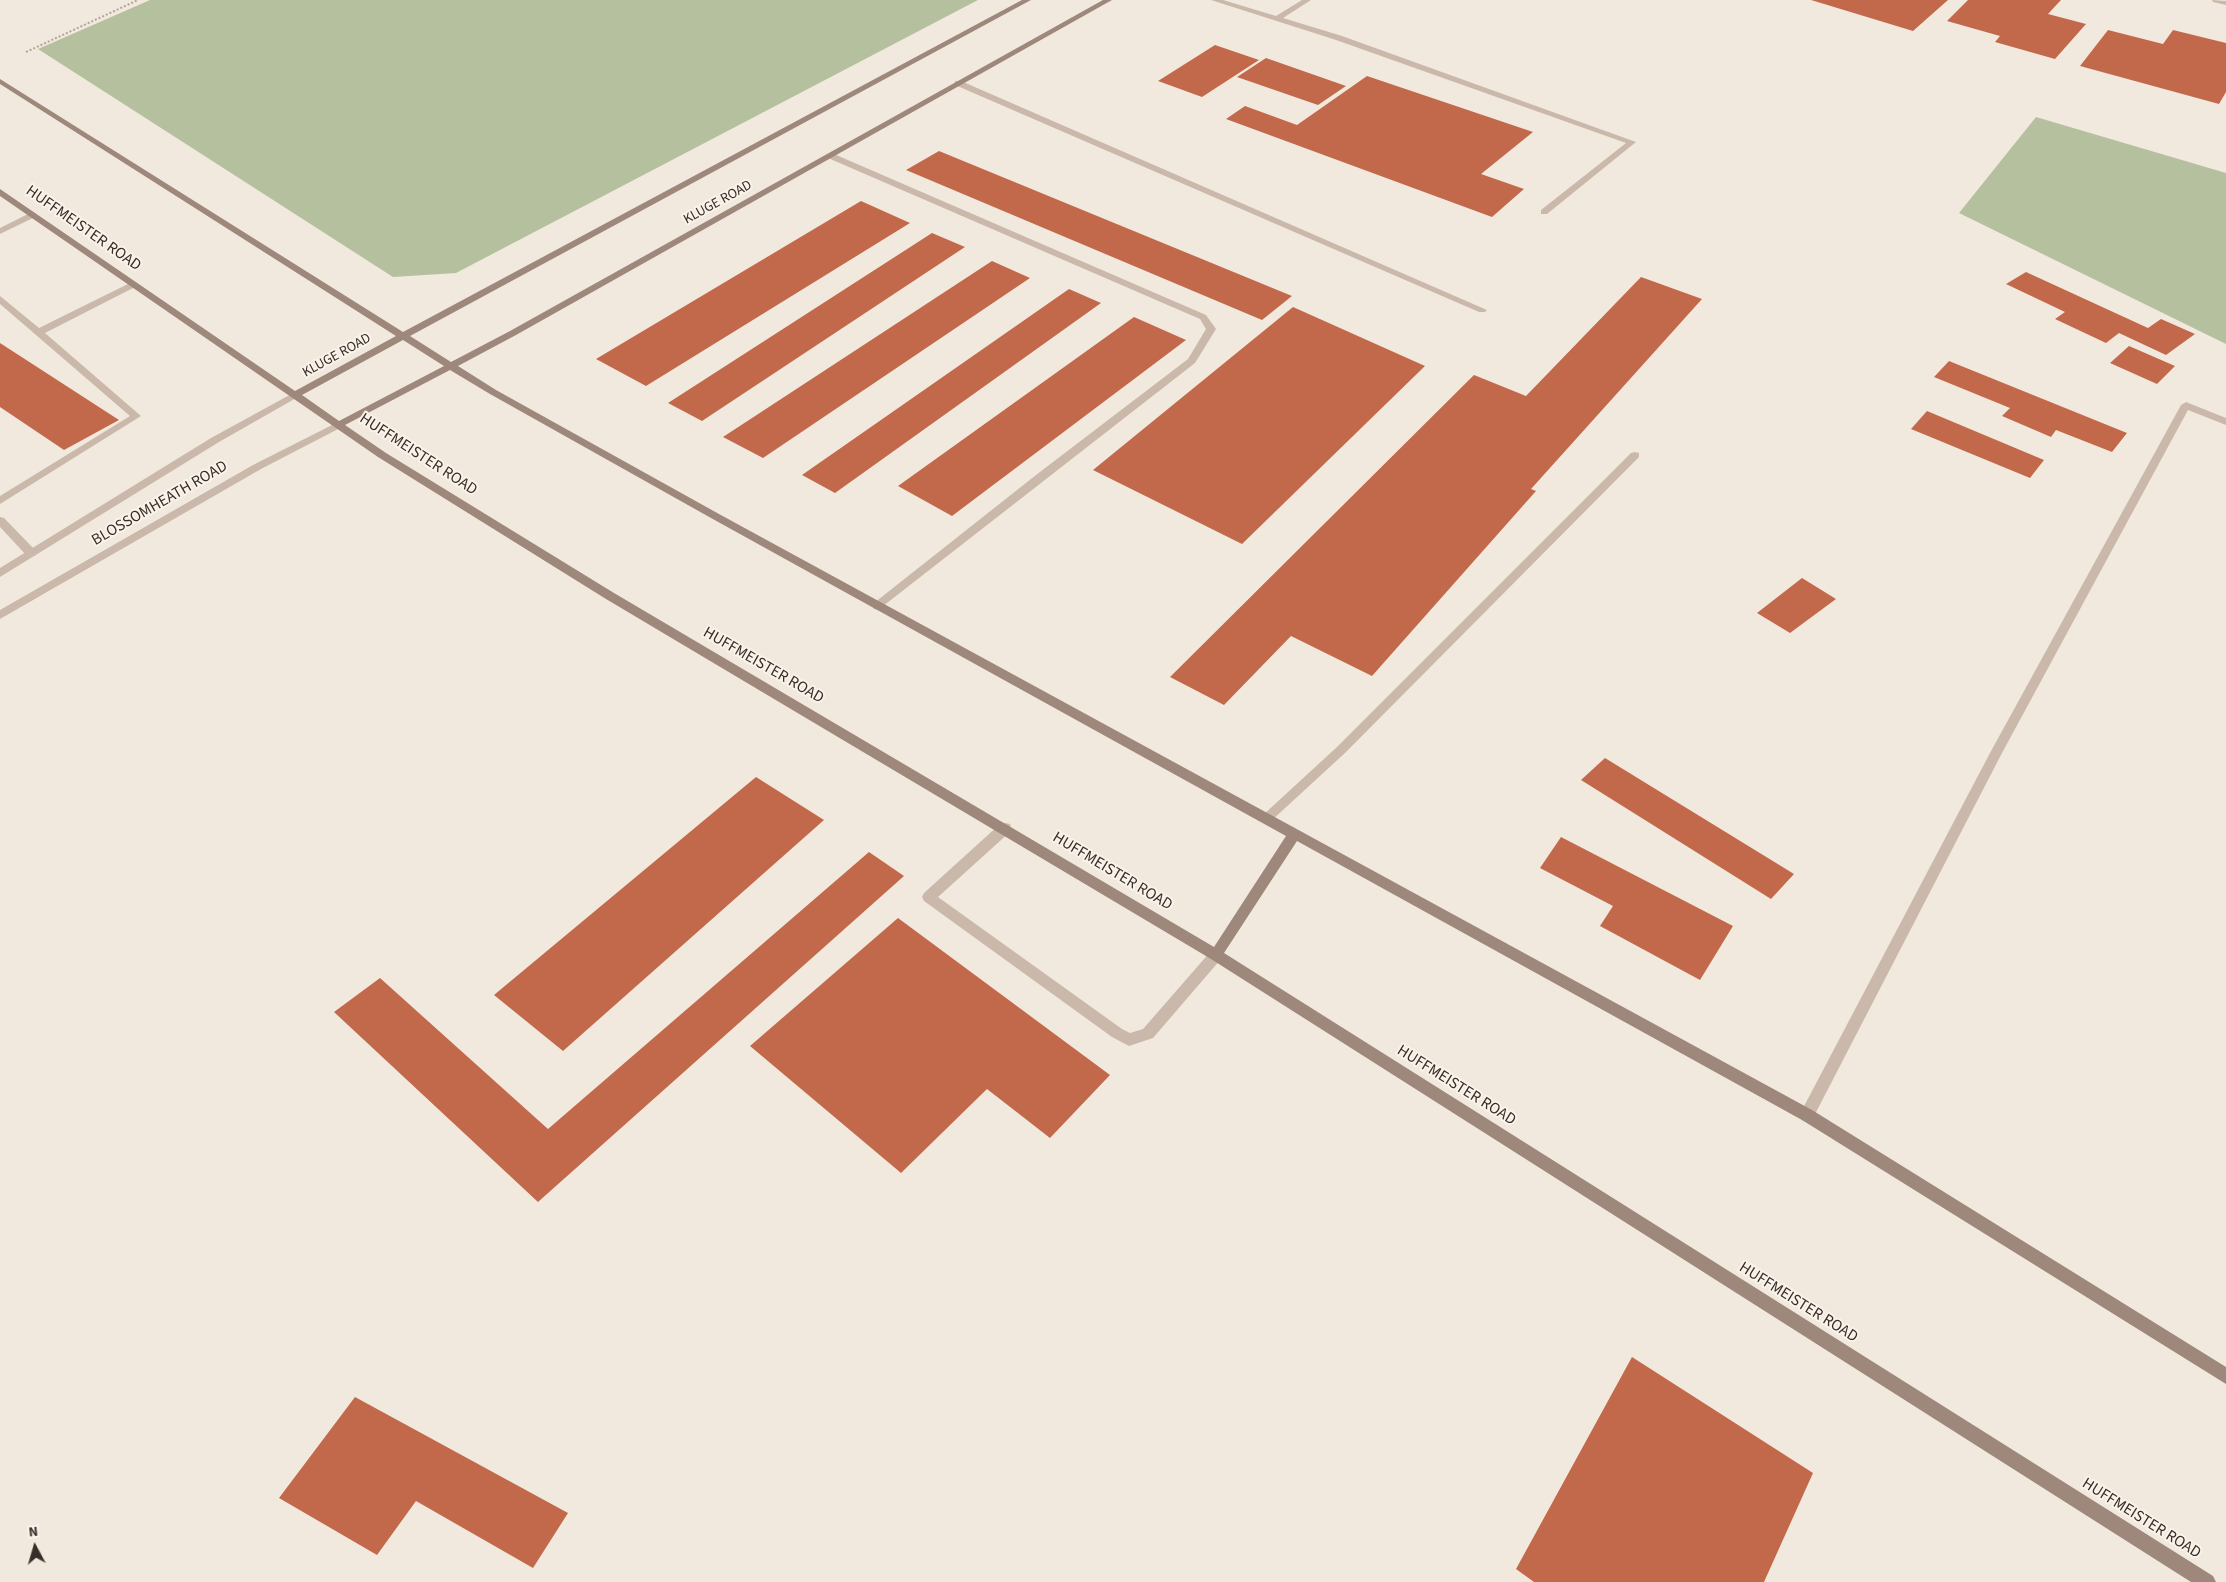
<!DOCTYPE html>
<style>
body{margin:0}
#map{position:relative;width:2226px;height:1582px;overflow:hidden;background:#f2e9de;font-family:"Source Sans 3",sans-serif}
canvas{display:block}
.north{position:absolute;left:10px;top:1522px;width:50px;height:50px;-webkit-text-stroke:4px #faf3ea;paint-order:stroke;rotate:354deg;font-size:14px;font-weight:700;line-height:20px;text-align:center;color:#382e29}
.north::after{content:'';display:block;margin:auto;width:18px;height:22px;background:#382e29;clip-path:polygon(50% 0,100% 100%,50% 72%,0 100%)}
</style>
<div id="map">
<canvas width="2226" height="1582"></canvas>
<div class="north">N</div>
</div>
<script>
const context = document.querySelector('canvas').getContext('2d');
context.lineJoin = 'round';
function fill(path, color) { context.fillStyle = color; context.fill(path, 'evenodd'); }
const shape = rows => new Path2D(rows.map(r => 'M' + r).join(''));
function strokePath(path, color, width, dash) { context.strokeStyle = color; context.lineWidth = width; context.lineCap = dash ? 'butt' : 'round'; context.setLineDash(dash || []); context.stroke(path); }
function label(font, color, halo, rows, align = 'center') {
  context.font = font + ' "Source Sans 3",sans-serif'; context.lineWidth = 4; context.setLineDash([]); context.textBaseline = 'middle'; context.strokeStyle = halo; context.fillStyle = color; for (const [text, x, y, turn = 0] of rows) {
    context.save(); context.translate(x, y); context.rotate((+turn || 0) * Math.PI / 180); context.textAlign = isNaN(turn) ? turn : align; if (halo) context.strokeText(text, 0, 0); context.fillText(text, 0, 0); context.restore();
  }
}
fill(shape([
 [150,0,978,0,456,273,393,277,38,49],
 [2036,117,2226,173,2226,344,1959,213]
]), '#b5c19e');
fill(shape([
 [1811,0,1948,0,1913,31],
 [1968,0,2061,0,2048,14,2086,24,2055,59,1995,42,2000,36,1947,21],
 [2108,30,2163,44,2173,30,2226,43,2226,92,2219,104,2080,66],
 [1215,45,1259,60,1202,97,1158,81],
 [1266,58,1346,86,1318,105,1237,77],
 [1367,76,1533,132,1481,174,1524,189,1492,217,1226,119,1245,106,1297,125],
 [939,151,1292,296,1262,320,906,170],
 [861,201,910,223,646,386,596,359],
 [932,233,965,247,702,421,668,403],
 [992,261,1030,278,763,458,723,437],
 [2026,272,2148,328,2161,319,2195,334,2166,355,2119,333,2106,343,2055,319,2065,312,2006,284],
 [1641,277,1702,299,1531,489,1536,491,1372,676,1291,636,1224,705,1170,677,1474,375,1526,396],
 [1069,289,1101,303,835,493,802,475],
 [1293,307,1425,366,1242,544,1093,470],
 [1134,317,1186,340,952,516,898,486],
 [0,343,119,420,64,450,0,407],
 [2129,346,2175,366,2157,384,2110,363],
 [1949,361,2127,433,2112,452,2056,430,2051,437,2002,416,2010,408,1934,377],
 [1927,411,2044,460,2030,478,1911,429],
 [1802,578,1836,599,1790,633,1757,613],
 [1605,758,1794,874,1771,899,1581,780],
 [756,777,824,820,563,1051,494,995],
 [1561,837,1733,926,1700,980,1600,926,1613,906,1540,868],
 [869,852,904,876,538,1202,334,1012,380,978,548,1129],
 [898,918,1110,1075,1050,1138,987,1089,901,1173,750,1046],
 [1632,1357,1813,1473,1764,1582,1534,1582,1516,1569],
 [355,1397,568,1513,533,1568,416,1501,377,1555,279,1498]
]), '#c3694b');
strokePath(shape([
 [26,52,138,0]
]), '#b6a394', 2, [2, 2]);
fill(shape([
 [1211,0,1223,0,1276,16,1302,0,1311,0,1283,18,1342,36,1636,142,1547,214,1541,214,1541,210,1626,143,1336,40,1211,0],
 [955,81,961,81,1487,310,1485,312,1479,312,955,85,955,81],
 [828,154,834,154,1206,315,1216,329,1195,363,878,610,874,609,872,606,874,603,1036,475,1188,359,1206,329,1200,319,828,158,828,154],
 [32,212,36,215,35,217,0,234,0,228,32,212],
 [132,282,135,283,135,287,45,333,141,416,0,504,0,496,130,416,0,304,0,296,39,328,132,282],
 [2186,402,2226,418,2226,425,2188,410,2002,753,1812,1120,1807,1122,1802,1120,1800,1115,1802,1110,1990,753,2181,405,2186,402],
 [1635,452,1639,453,1639,457,1345,753,1271,821,1263,821,1261,818,1263,815,1337,747,1631,453,1635,452],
 [0,517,4,518,35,550,36,553,35,556,27,556,0,527,0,517],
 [1005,823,1010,824,1011,828,1010,832,938,897,1122,1029,1130,1033,1143,1029,1211,951,1216,949,1221,951,1223,955,1221,959,1153,1038,1129,1046,1112,1037,924,901,922,897,924,893,1000,824,1005,823]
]), '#cab9aa');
fill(shape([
 [2212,0,2226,1,2226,5,2213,2,2212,0]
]), '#cab9aa');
fill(shape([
 [295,392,300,395,298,397,219,442,0,577,0,568,211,438,295,392],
 [338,422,342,423,342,427,261,469,0,619,0,610,253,465,338,422]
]), '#cab9aa');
fill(shape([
 [1022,0,1031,0,410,336,451,362,510,331,1103,0,1112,0,516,335,458,366,496,390,719,514,1812,1110,2226,1367,2226,1384,1802,1120,1297,841,1224,953,2213,1576,2216,1582,2191,1582,1211,959,606,599,378,457,0,196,0,189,295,391,396,336,0,84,0,79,403,332,1022,0],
 [403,340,444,366,339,421,302,395,403,340],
 [450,370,490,394,711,518,1286,836,1214,947,614,593,386,453,345,425,450,370]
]), '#9e887b');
label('14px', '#382e29', '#faf3ea', [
 ["KLUGE ROAD",718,203,-29],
 ["KLUGE ROAD",337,356,-29]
]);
label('16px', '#382e29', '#faf3ea', [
 ["HUFFMEISTER ROAD",83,229,35],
 ["HUFFMEISTER ROAD",418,455,33],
 ["BLOSSOMHEATH ROAD",160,504,-30],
 ["HUFFMEISTER ROAD",763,666,30],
 ["HUFFMEISTER ROAD",1112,872,31],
 ["HUFFMEISTER ROAD",1456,1086,32],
 ["HUFFMEISTER ROAD",1798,1303,32],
 ["HUFFMEISTER ROAD",2141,1519,32]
]);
</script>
